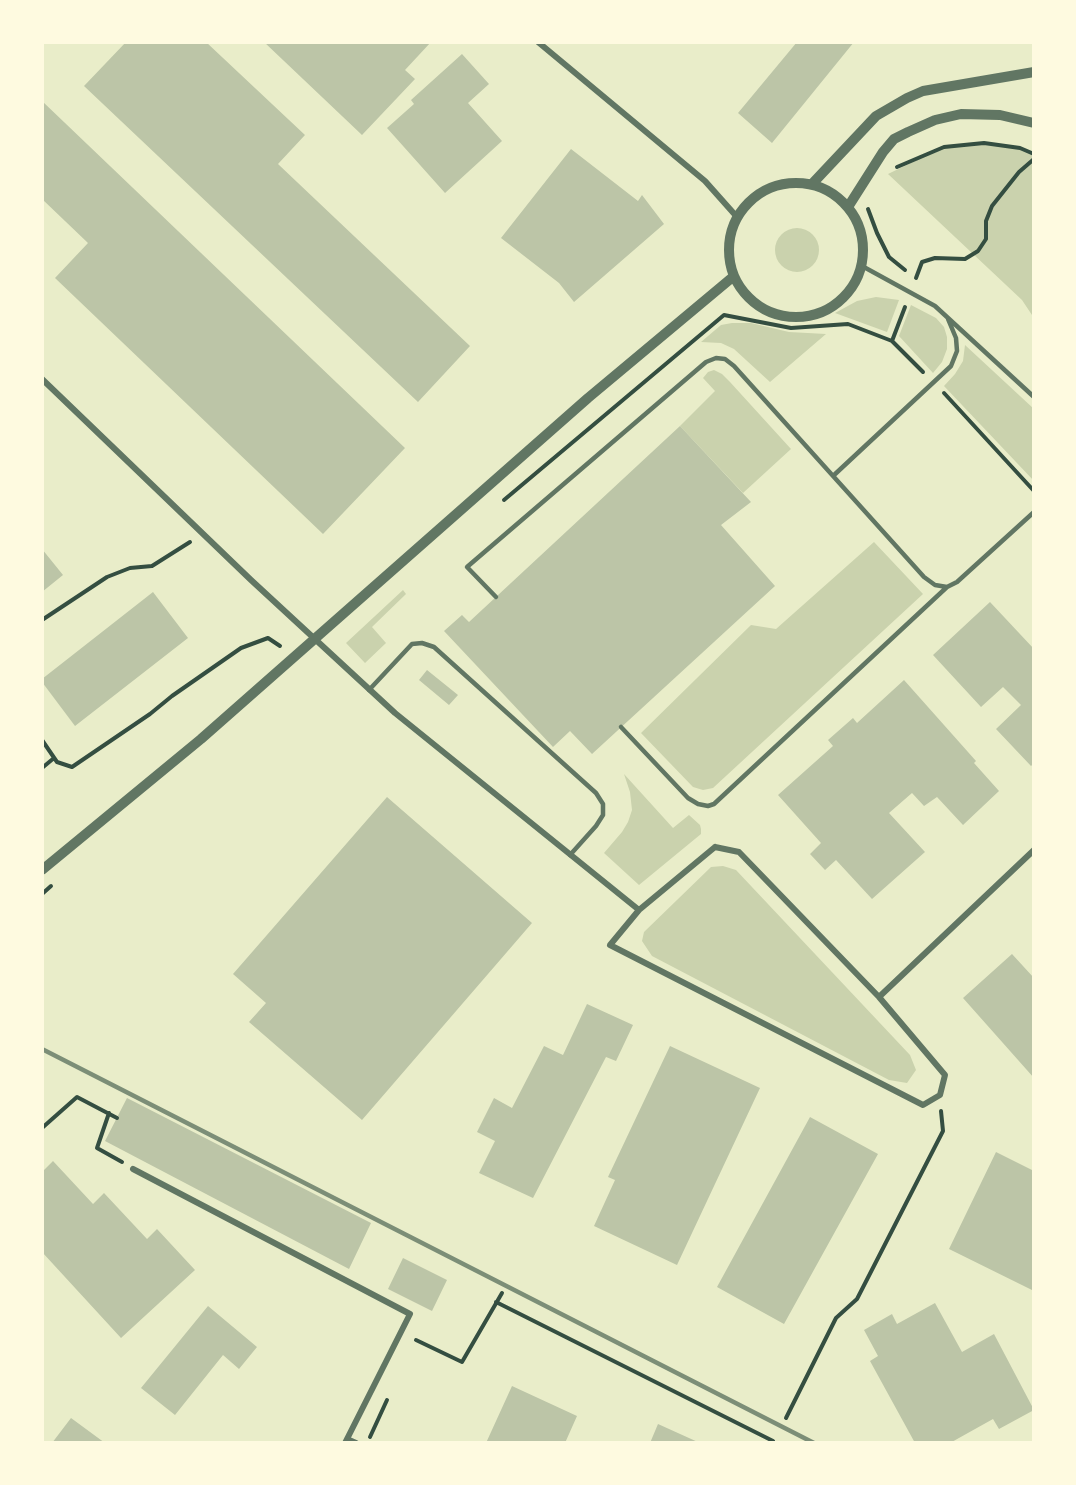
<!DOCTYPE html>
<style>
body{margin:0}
#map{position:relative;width:1076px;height:1485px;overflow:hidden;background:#e9edc9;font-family:"Open Sans",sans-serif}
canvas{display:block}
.frame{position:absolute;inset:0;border:44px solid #fefae0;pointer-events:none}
</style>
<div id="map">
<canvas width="1076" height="1485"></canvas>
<div class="frame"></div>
</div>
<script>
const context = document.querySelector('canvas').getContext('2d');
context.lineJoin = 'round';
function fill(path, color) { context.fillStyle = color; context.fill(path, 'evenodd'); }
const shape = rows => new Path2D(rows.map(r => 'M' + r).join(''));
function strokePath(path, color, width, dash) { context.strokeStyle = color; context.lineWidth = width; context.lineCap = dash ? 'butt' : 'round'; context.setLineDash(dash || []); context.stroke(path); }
fill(shape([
 [984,143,1020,148,1034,154,1034,318,1022,300,888,174,944,147],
 '775 250a22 22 0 1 1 44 0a22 22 0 1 1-44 0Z',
 [876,297,899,300,887,332,835,313,857,301],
 [911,305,936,318,944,327,947,337,947,349,942,362,933,373,899,336],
 [732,323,751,323,789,332,826,334,770,382,734,349,721,343,701,342,721,325],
 [965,345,1034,409,1034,481,944,386,955,374,963,361],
 [714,370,722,374,730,382,791,449,743,493,680,426,715,391,703,378,708,372],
 [874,542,923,594,713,788,703,790,693,787,641,733,751,625,776,629],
 [403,590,406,594,372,627,386,643,365,663,346,643],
 [624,774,673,828,689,815,700,825,701,829,701,834,639,885,604,853,622,832,628,822,632,810,630,792],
 [723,866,736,870,910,1055,916,1070,907,1083,889,1080,652,956,642,941,644,932,711,867]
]), '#cad2ad');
fill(shape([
 [126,42,206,42,305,135,278,164,470,346,418,402,84,86],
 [264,42,431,42,405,70,415,79,362,135],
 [797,42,854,42,772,143,738,113],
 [462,54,489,84,468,103,502,141,445,193,387,128,414,104,411,100],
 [42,101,405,448,323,534,55,278,88,243,42,199],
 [571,149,638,201,642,195,664,224,574,302,559,283,501,238],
 [680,426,751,502,721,525,775,586,592,754,570,731,553,747,444,631,462,615,469,622],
 [42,549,63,575,42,592],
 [153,592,188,638,75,726,42,682,42,679],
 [990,602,1034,649,1034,763,1031,766,996,729,1021,705,1003,687,981,707,933,655],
 [427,670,458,695,449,705,419,680],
 [904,680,976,761,974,763,999,791,963,825,937,797,924,806,912,793,889,813,925,852,872,899,836,860,825,870,810,854,821,843,778,795,833,746,828,740,853,718,857,723],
 [387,797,532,923,362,1120,249,1022,266,1003,233,974],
 [1012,954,1034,978,1034,1078,963,998],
 [587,1004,633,1025,616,1061,606,1057,533,1198,479,1173,495,1141,477,1132,494,1098,512,1108,544,1046,563,1055],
 [670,1046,760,1088,677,1265,594,1226,615,1180,608,1177],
 [127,1098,371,1223,349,1269,105,1141],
 [810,1117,878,1154,784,1324,717,1287],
 [996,1152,1034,1171,1034,1291,949,1249],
 [53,1161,93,1204,104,1193,147,1239,157,1229,195,1270,121,1338,42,1252,42,1172],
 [403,1258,447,1280,432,1311,388,1289],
 [935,1303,962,1352,994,1334,1034,1410,999,1429,993,1419,950,1443,939,1443,938,1441,934,1443,915,1443,870,1361,878,1356,864,1330,892,1314,897,1324],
 [208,1306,257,1347,239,1369,223,1355,175,1415,141,1388],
 [512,1386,577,1416,565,1443,486,1443],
 [71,1418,105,1443,52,1443],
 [658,1424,700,1443,650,1443]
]), '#bcc5a7');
strokePath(shape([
 [897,167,944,147,984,143,1020,148,1034,154],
 [868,209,877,233,889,257,905,270],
 [916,278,922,262,935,258,965,259,978,251,986,239,986,221,992,206,1019,172,1034,159],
 [892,341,923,372],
 [944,393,1034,491],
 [504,500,724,315,791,328,848,324,892,341,905,307],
 [42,620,107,577,130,568,152,566,190,542],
 [42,740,57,762,72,767,150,714,172,696,241,648,268,638,280,646],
 [42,768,54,758],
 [42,894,51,886],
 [109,1113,97,1148,122,1162],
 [42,1128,77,1097,117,1118],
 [496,1302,773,1441],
 [416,1340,462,1362,502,1293],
 [786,1418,836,1318,857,1299,943,1131,941,1111],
 [370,1437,387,1400]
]), '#344e41', 4);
strokePath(shape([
 [862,266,935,306,1034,397],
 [833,476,951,366,957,351,956,338,948,319],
 [496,597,467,567,706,362,716,358,725,359,734,366,924,577,935,585,947,587,957,582,1034,512],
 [369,690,412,644,422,643,434,647,596,793,603,804,603,815,596,826,570,855],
 [621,727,688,798,698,804,708,806,714,804,947,587]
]), '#617663', 4.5);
strokePath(shape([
 [538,42,705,181,737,217],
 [42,379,251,580,395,713,639,910],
 [715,847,739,852,879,997,945,1075,940,1095,923,1105,610,945,639,910,715,847],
 [879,997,1034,850],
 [133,1169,410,1314,345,1443],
 [347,1439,356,1443]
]), '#617663', 6);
strokePath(shape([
 '729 250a67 67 0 1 1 134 0a67 67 0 1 1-134 0Z',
 [812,184,876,116,907,98,923,91,1034,72],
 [848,207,883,152,894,139,908,132,935,120,961,114,1000,115,1034,123],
 [42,870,201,739,588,398,734,276]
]), '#617663', 10);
strokePath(shape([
 [42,1049,814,1443]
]), '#7c8e77', 4.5);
</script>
